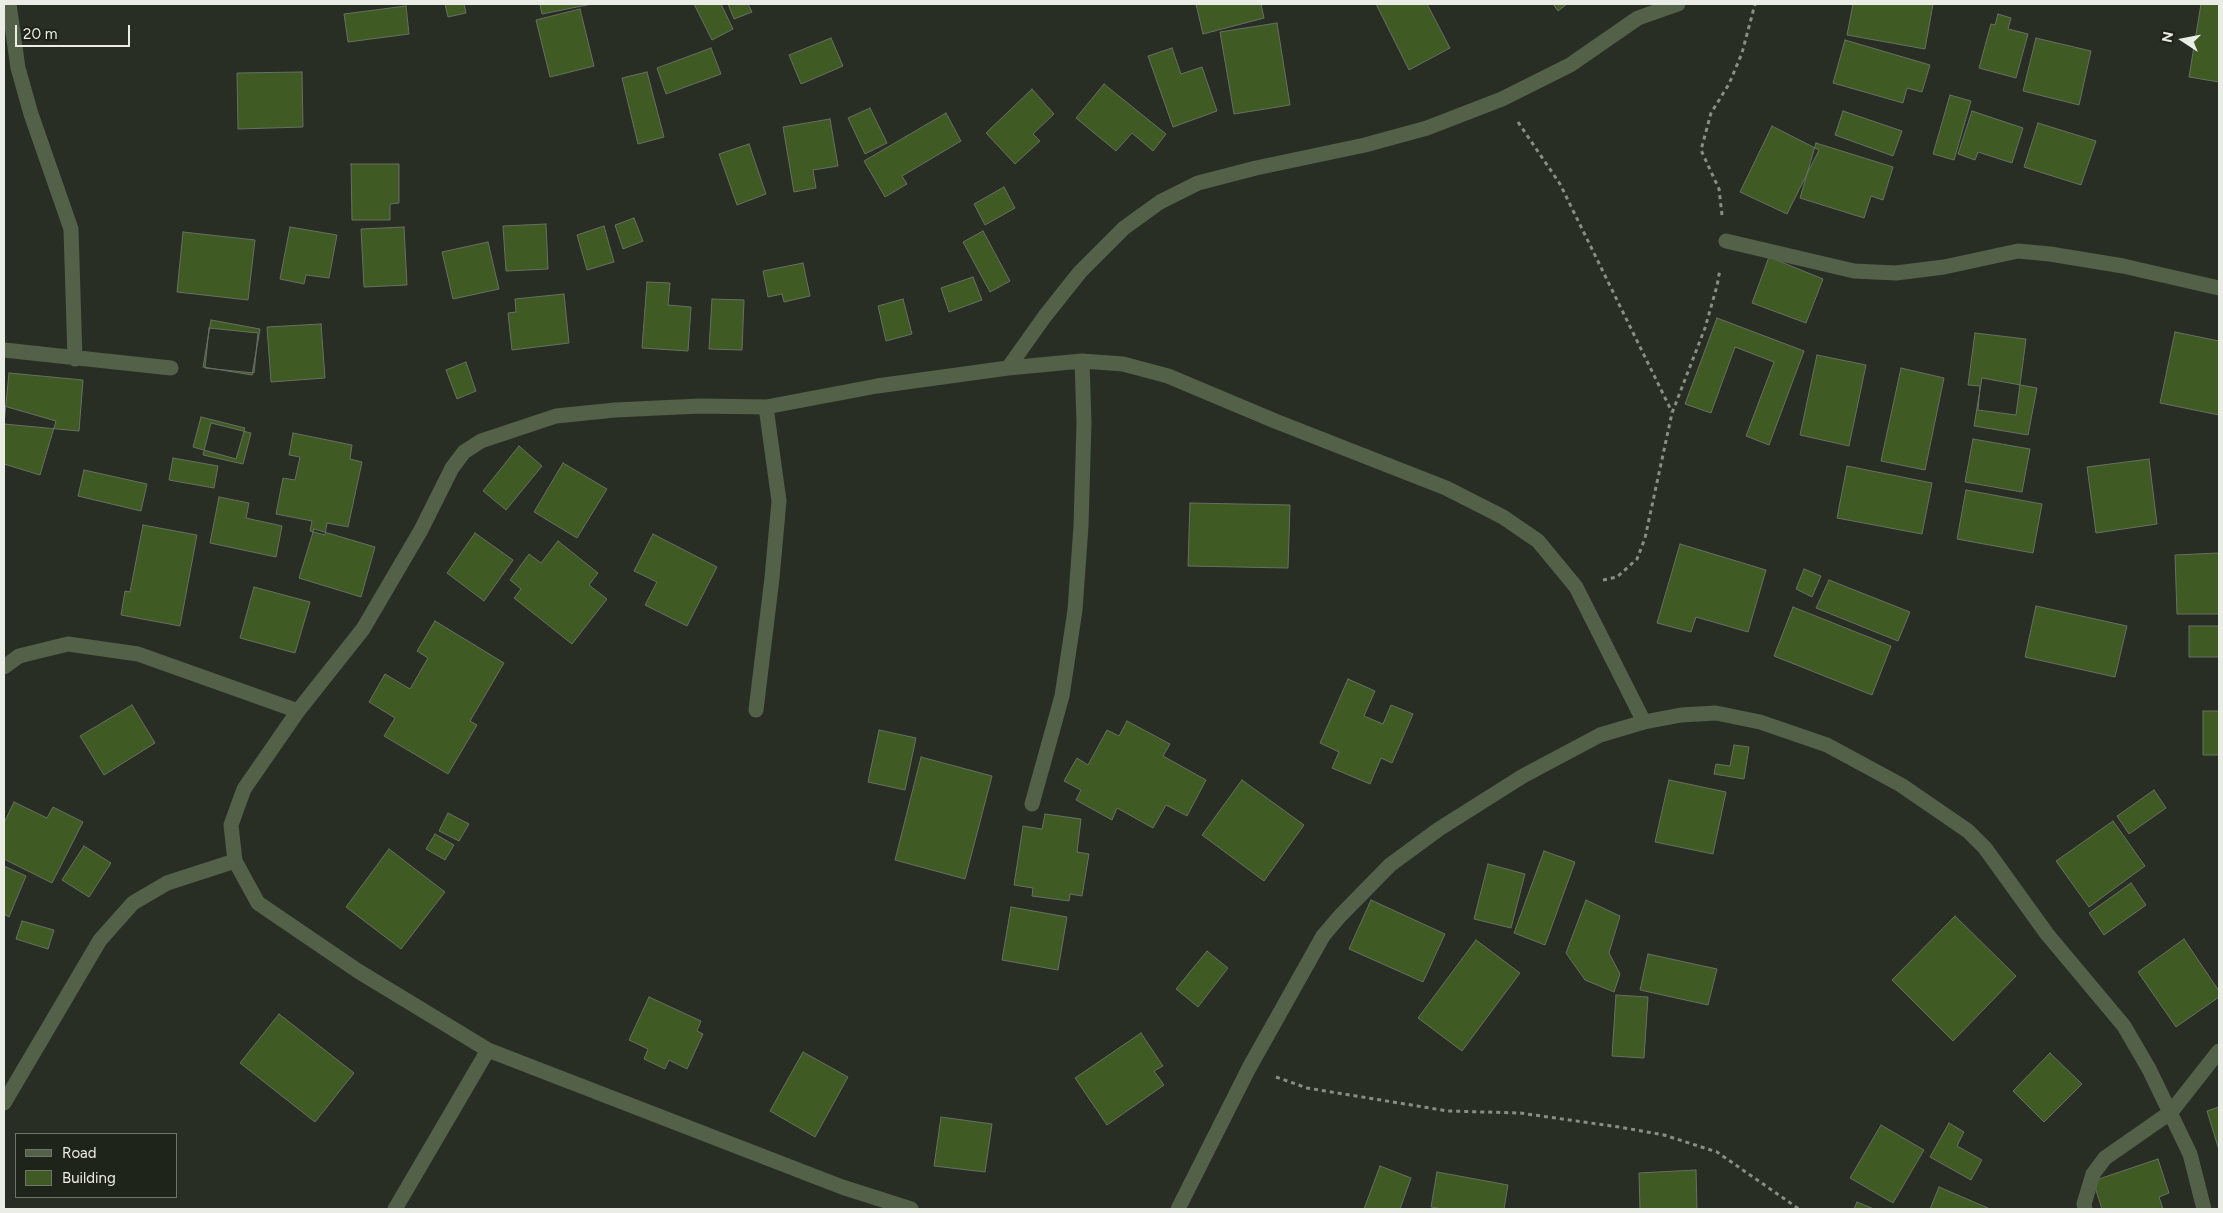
<!DOCTYPE html>
<style>
body{margin:0}
#map{position:relative;width:2223px;height:1213px;overflow:hidden;background:#282e24;font-family:Figtree,sans-serif}
canvas{display:block}
.frame{position:absolute;inset:0;border:5px solid #e9ede6;pointer-events:none}
.legend{position:absolute;left:15px;top:1133px;width:162px;height:65px;box-sizing:border-box;background:#1f241a;border:1px solid #70746c;margin:0;padding:6px 9px;list-style:none;font-size:15px;color:#e9ede6}
.legend li{display:flex;align-items:center;gap:10px;height:25px}
.legend b{width:25px;border:1px solid #70746c}
.north{position:absolute;left:2158px;top:15px;width:50px;height:50px;-webkit-text-stroke:4px #1f241a;paint-order:stroke;rotate:281deg;font-size:14px;font-weight:700;line-height:20px;text-align:center;color:#e9ede6}
.north::after{content:'';display:block;margin:auto;width:18px;height:22px;background:#e9ede6;clip-path:polygon(50% 0,100% 100%,50% 72%,0 100%)}
.scale{position:absolute;left:15px;top:25px;width:115px;height:22px;box-sizing:border-box;border:2px solid #e9ede6;border-top:0;padding-left:6px;font-size:15px;line-height:18px;white-space:nowrap;color:#e9ede6;-webkit-text-stroke:4px #1f241a;paint-order:stroke}
</style>
<div id="map">
<canvas width="2223" height="1213"></canvas>
<div class="frame"></div>
<ul class="legend">
<li><b style="height:6px;background:#546149"></b>Road</li>
<li><b style="height:14px;background:#3f5b23"></b>Building</li>
</ul>
<div class="north">N</div>
<div class="scale">20 m</div>
</div>
<script>
const context = document.querySelector('canvas').getContext('2d');
context.lineJoin = 'round';
function fill(path, color) { context.fillStyle = color; context.fill(path, 'evenodd'); }
const shape = rows => new Path2D(rows.map(r => 'M' + r).join(''));
function strokePath(path, color, width, dash) { context.strokeStyle = color; context.lineWidth = width; context.lineCap = dash ? 'butt' : 'round'; context.setLineDash(dash || []); context.stroke(path); }
const building = shape([
 [445,4,464,4,466,13,448,17,445,4],
 [540,4,592,4,542,14,540,4],
 [694,4,721,4,733,29,712,40,694,4],
 [728,4,748,4,752,12,734,19,728,4],
 [1196,4,1261,4,1264,18,1203,34,1196,4],
 [1376,4,1427,4,1450,48,1409,70,1376,4],
 [1553,4,1567,4,1558,11,1553,4],
 [1853,4,1933,4,1925,49,1847,35,1853,4],
 [2201,4,2219,4,2219,82,2189,77,2201,4],
 [406,6,409,34,348,42,344,14,406,6],
 [580,9,594,66,550,77,536,20,580,9],
 [1998,14,2011,18,2008,29,2028,34,2016,78,1979,68,1991,24,1995,25,1998,14],
 [1277,23,1290,105,1234,114,1220,32,1277,23],
 [831,38,843,66,801,84,789,55,831,38],
 [2036,38,2091,51,2079,105,2023,91,2036,38],
 [1845,40,1930,65,1922,92,1907,88,1903,103,1833,83,1845,40],
 [711,48,721,74,666,94,657,68,711,48],
 [1172,48,1181,74,1202,67,1217,111,1173,127,1148,56,1172,48],
 [302,72,303,127,238,129,237,73,302,72],
 [647,72,664,137,638,144,622,78,647,72],
 [1104,84,1166,134,1153,151,1132,133,1116,151,1076,118,1104,84],
 [1032,89,1054,114,1033,134,1040,141,1015,164,986,133,1032,89],
 [1950,95,1971,101,1954,160,1933,154,1950,95],
 [870,108,887,143,865,154,848,118,870,108],
 [1843,111,1902,131,1893,156,1835,135,1843,111],
 [1972,111,2023,128,2012,163,1978,152,1975,160,1958,154,1972,111],
 [946,113,961,141,902,176,907,184,885,197,864,161,946,113],
 [830,119,838,166,813,170,816,188,794,192,783,127,830,119],
 [2038,123,2096,141,2081,185,2024,167,2038,123],
 [1772,126,1819,150,1787,214,1740,192,1772,126],
 [1816,143,1893,167,1883,200,1871,196,1864,218,1800,198,1816,143],
 [749,144,766,194,737,205,719,154,749,144],
 [351,164,399,164,399,203,390,204,390,220,352,220,351,164],
 [1004,187,1015,208,985,225,974,204,1004,187],
 [634,218,643,241,623,249,615,225,634,218],
 [546,224,548,269,506,271,503,226,546,224],
 [604,226,614,262,587,270,577,235,604,226],
 [290,227,337,235,329,278,306,275,304,284,280,279,290,227],
 [404,227,407,285,364,287,361,229,404,227],
 [983,231,1010,281,990,292,963,242,983,231],
 [183,232,255,240,248,300,177,292,183,232],
 [488,242,499,289,453,299,442,252,488,242],
 [1769,257,1823,279,1806,323,1752,303,1769,257],
 [803,263,810,296,784,302,782,294,768,297,763,271,803,263],
 [973,277,982,300,949,312,941,288,973,277],
 [647,282,670,283,668,305,691,307,688,351,642,348,647,282],
 [564,294,569,343,512,350,508,313,516,312,515,299,564,294],
 [712,299,744,300,742,350,709,349,712,299],
 [903,299,912,334,886,341,878,306,903,299],
 [1717,318,1804,351,1769,445,1746,436,1774,362,1735,347,1711,413,1685,404,1717,318],
 [211,320,260,329,252,375,203,367,211,320],
 [321,324,325,378,271,382,267,327,321,324],
 [209,328,258,333,254,373,205,368,209,328],
 [2175,332,2219,341,2219,415,2160,403,2175,332],
 [1975,333,2026,339,2016,415,1978,410,1980,386,1968,385,1975,333],
 [1817,355,1866,365,1849,446,1800,435,1817,355],
 [466,362,476,391,457,399,446,370,466,362],
 [1901,368,1944,378,1925,470,1881,461,1901,368],
 [9,373,83,380,79,431,4,424,9,373],
 [1982,378,2037,388,2028,435,1974,426,1982,378],
 [4,406,56,421,40,475,4,464,4,406],
 [201,417,245,428,236,459,193,447,201,417],
 [211,423,251,433,243,464,203,455,211,423],
 [293,433,352,445,350,459,362,462,348,527,327,523,325,535,310,531,312,521,276,514,283,478,295,480,300,457,289,455,293,433],
 [1973,439,2030,449,2022,492,1965,482,1973,439],
 [519,446,542,466,506,510,483,491,519,446],
 [173,458,218,466,214,488,169,480,173,458],
 [2149,459,2157,524,2096,533,2087,467,2149,459],
 [563,463,607,489,577,538,534,512,563,463],
 [1847,466,1932,483,1922,534,1837,518,1847,466],
 [84,470,147,484,141,511,78,496,84,470],
 [1966,490,2042,504,2033,553,1957,539,1966,490],
 [219,497,249,503,246,518,282,526,276,557,210,543,219,497],
 [1190,503,1290,505,1288,568,1188,566,1190,503],
 [143,525,197,535,180,626,121,615,125,591,130,592,143,525],
 [314,529,375,547,361,597,299,578,314,529],
 [475,533,513,560,484,601,447,573,475,533],
 [653,534,717,567,687,626,645,605,657,582,634,571,653,534],
 [558,541,598,573,589,585,607,599,572,644,514,598,521,589,510,580,529,554,541,563,558,541],
 [1680,544,1766,570,1748,632,1696,617,1691,632,1657,623,1680,544],
 [2219,553,2219,614,2177,614,2175,555,2219,553],
 [1804,569,1821,576,1812,597,1796,589,1804,569],
 [1829,580,1910,612,1898,641,1816,608,1829,580],
 [254,587,310,602,295,653,240,638,254,587],
 [2036,606,2127,626,2115,677,2025,657,2036,606],
 [1793,607,1891,646,1872,695,1774,656,1793,607],
 [435,621,504,663,470,721,477,725,448,774,384,736,395,718,369,702,385,674,410,689,428,658,417,651,435,621],
 [2189,626,2219,626,2219,657,2189,657,2189,626],
 [1348,679,1375,691,1364,716,1383,724,1391,705,1413,714,1392,763,1381,758,1370,784,1332,768,1339,752,1320,743,1348,679],
 [132,705,155,743,104,775,80,736,132,705],
 [2203,711,2219,711,2219,755,2203,755,2203,711],
 [1127,721,1170,744,1163,756,1206,780,1187,816,1166,805,1153,828,1117,808,1112,820,1076,800,1081,790,1064,781,1077,758,1088,765,1107,730,1119,736,1127,721],
 [879,730,916,738,905,790,868,782,879,730],
 [1734,745,1749,747,1744,779,1714,774,1716,764,1730,766,1734,745],
 [921,757,992,776,965,879,895,860,921,757],
 [1242,780,1304,825,1264,881,1202,835,1242,780],
 [1669,780,1726,792,1713,854,1655,842,1669,780],
 [2154,790,2166,808,2129,834,2117,816,2154,790],
 [14,802,47,818,53,807,83,822,52,883,4,859,4,823,14,802],
 [448,813,469,824,459,841,439,831,448,813],
 [1045,814,1081,819,1077,852,1089,854,1082,896,1070,894,1069,901,1032,896,1033,888,1014,885,1023,826,1042,829,1045,814],
 [2113,821,2145,866,2089,907,2056,861,2113,821],
 [435,834,454,845,445,860,426,849,435,834],
 [84,846,111,863,89,897,62,880,84,846],
 [389,849,445,892,401,949,346,907,389,849],
 [1544,851,1575,862,1545,945,1514,933,1544,851],
 [1488,864,1525,874,1511,928,1474,919,1488,864],
 [4,866,26,876,9,917,4,914,4,866],
 [2131,883,2146,905,2104,935,2089,913,2131,883],
 [1371,900,1445,934,1423,982,1349,949,1371,900],
 [1586,900,1620,916,1609,953,1620,974,1614,992,1585,980,1566,953,1586,900],
 [1011,907,1067,917,1058,970,1002,960,1011,907],
 [1955,916,2016,976,1953,1041,1892,980,1955,916],
 [22,921,54,930,48,949,16,939,22,921],
 [2184,939,2219,991,2219,997,2176,1027,2138,972,2184,939],
 [1476,940,1520,973,1462,1051,1418,1018,1476,940],
 [1207,951,1228,968,1198,1007,1176,989,1207,951],
 [1648,954,1717,969,1708,1005,1640,990,1648,954],
 [1616,995,1648,997,1644,1058,1612,1056,1616,995],
 [649,997,701,1021,697,1031,703,1034,687,1069,669,1060,665,1069,644,1059,648,1049,629,1040,649,997],
 [279,1014,354,1073,315,1122,240,1063,279,1014],
 [1141,1033,1163,1066,1154,1071,1164,1085,1107,1125,1075,1078,1141,1033],
 [803,1052,848,1077,815,1137,770,1111,803,1052],
 [2050,1053,2082,1084,2044,1122,2013,1091,2050,1053],
 [2219,1107,2219,1150,2207,1111,2219,1107],
 [941,1117,992,1124,985,1172,934,1166,941,1117],
 [1949,1123,1964,1132,1957,1146,1982,1160,1971,1180,1930,1157,1949,1123],
 [1881,1125,1924,1150,1893,1203,1850,1178,1881,1125],
 [2158,1159,2169,1193,2159,1197,2163,1209,2102,1209,2093,1181,2158,1159],
 [1380,1166,1411,1178,1400,1209,1364,1209,1380,1166],
 [1696,1170,1697,1209,1640,1209,1639,1173,1696,1170],
 [1437,1172,1508,1185,1504,1209,1442,1209,1431,1207,1437,1172],
 [1939,1187,1988,1208,1988,1209,1930,1209,1939,1187],
 [1857,1202,1874,1209,1854,1209,1857,1202]
]);
fill(building, '#3f5b23');
strokePath(building, '#686f63', 1);
strokePath(shape([
 [1518,122,1560,184,1672,412],
 [1722,215,1719,189,1701,150,1711,113,1729,84,1742,53,1755,4],
 [1603,580,1617,577,1637,559,1645,538,1672,413,1705,328,1717,286,1720,269],
 [1276,1077,1307,1088,1448,1111,1520,1113,1619,1127,1664,1135,1717,1152,1799,1209]
]), '#898e85', 3, [4, 4]);
strokePath(shape([
 [9,4,18,68,31,114,71,229,75,359],
 [1726,241,1854,271,1896,273,1944,267,2018,251,2050,254,2123,266,2219,288],
 [4,350,171,368],
 [1008,368,1045,316,1080,272,1124,228,1160,202,1198,183,1256,168,1365,145,1427,128,1502,99,1570,65,1638,18,1678,4],
 [4,667,19,656,68,644,138,654,298,711],
 [756,710,772,578,779,501,766,407],
 [1032,804,1062,696,1075,610,1081,526,1084,423,1082,361],
 [4,1103,100,940,133,903,167,883,235,861],
 [395,1209,488,1050],
 [911,1209,842,1187,488,1050,358,971,258,903,235,861,231,825,244,789,298,711,363,629,421,530,452,468,464,452,481,441,556,416,615,410,700,406,766,407,877,386,1008,368,1082,361,1123,364,1168,376,1275,421,1446,488,1503,517,1538,541,1576,587,1644,722],
 [1178,1209,1249,1068,1323,936,1340,916,1390,865,1439,829,1523,776,1600,735,1644,722,1681,715,1716,713,1760,722,1827,745,1901,785,1968,831,1985,848,2047,934,2124,1026,2149,1069,2190,1154,2204,1209],
 [2085,1209,2084,1204,2093,1174,2105,1158,2171,1112,2219,1051]
]), '#546149', 15);
</script>
